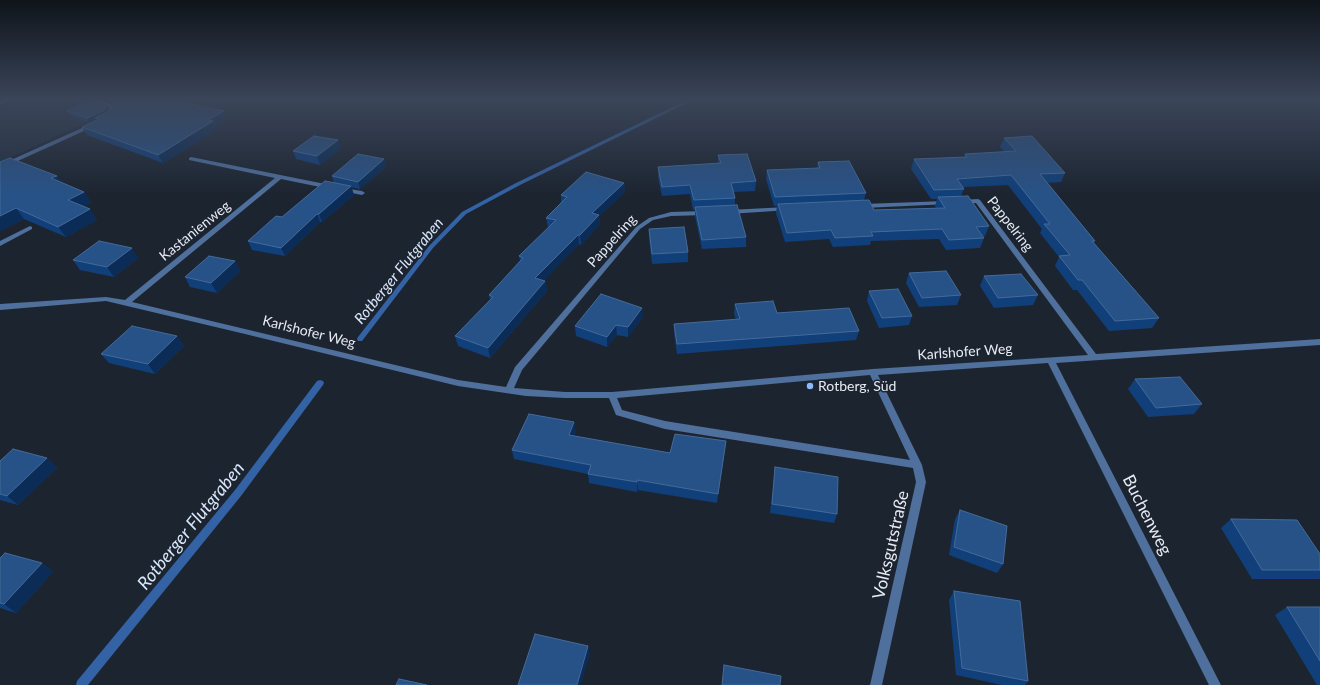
<!DOCTYPE html>
<meta charset="utf-8">
<style>
body{margin:0}
canvas{display:block;background:#1c2430}
</style>
<canvas width="1320" height="685"></canvas>
<script>
const context = document.querySelector('canvas').getContext('2d');
context.lineJoin = 'round';
function fill(path, color) { context.fillStyle = color; context.fill(path, 'evenodd'); }
const shape = rows => new Path2D(rows.map(r => 'M' + r).join(''));
function strokePath(path, color, width, dash) { context.strokeStyle = color; context.lineWidth = width; context.lineCap = dash ? 'butt' : 'round'; context.setLineDash(dash || []); context.stroke(path); }
function label(font, color, halo, rows, align = 'center') {
  context.font = font + ' Lato,sans-serif'; context.lineWidth = 3; context.setLineDash([]); context.textBaseline = 'middle'; context.strokeStyle = halo; context.fillStyle = color; for (const [text, x, y, turn = 0] of rows) {
    context.save(); context.translate(x, y); context.rotate((+turn || 0) * Math.PI / 180); context.textAlign = isNaN(turn) ? turn : align; if (halo) context.strokeText(text, 0, 0); context.fillText(text, 0, 0); context.restore();
  }
}
fill(shape([
 [26,99,69,99,99,109,94,119,0,162,0,110]
]), '#222e3f');
fill(shape([
 [689,99,695,99,520,185,466,214,433,248,362,341,358,341,357,339,358,337,429,246,462,212,516,183,689,99],
 [320,380,323,381,324,383,323,385,241,496,88,685,76,685,77,681,235,490,317,381,320,380]
]), '#3362a5');
fill(shape([
 [4,99,12,99,0,105,0,101,4,99],
 [88,99,96,99,113,105,116,113,112,117,108,117,107,116,110,113,109,107,88,99],
 [93,123,95,124,95,126,0,169,0,165,93,123],
 [191,157,330,185,333,187,330,189,281,179,132,302,458,380,506,387,515,367,636,227,649,218,671,212,705,211,708,213,705,215,671,216,653,220,640,229,522,370,514,388,565,392,612,392,873,369,1088,355,976,203,962,204,959,202,962,200,978,199,980,200,1096,354,1320,339,1320,345,1056,363,1221,685,1209,685,1048,363,878,375,922,465,926,482,882,685,870,685,916,482,913,468,665,429,616,415,609,398,565,398,526,396,458,386,245,334,106,301,0,310,0,304,106,297,125,300,275,178,189,160,189,158,191,157],
 [870,375,910,460,665,421,622,410,617,398,870,375],
 [343,188,362,191,365,193,362,195,341,191,340,190,343,188],
 [947,201,949,202,949,204,863,208,860,206,863,204,947,201],
 [787,207,790,209,789,210,729,214,726,212,729,210,787,207],
 [30,226,32,227,32,229,0,246,0,241,30,226]
]), '#4f6f9c');
fill(shape([
 [103,99,178,99,199,106,224,111,227,118,215,126,217,129,163,163,87,135,82,127,96,121,96,120,90,123,69,115,67,111,105,104,108,108,108,111,113,105,112,103,103,100],
 [1004,138,1065,173,1061,182,1047,183,1095,241,1094,243,1159,318,1152,328,1109,331,1077,290,1073,290,1055,266,1059,257,1040,233,1042,229,1008,185,963,187,964,189,961,196,989,226,985,236,982,236,984,238,980,248,946,250,939,239,871,241,870,245,833,247,829,239,785,242,776,213,777,206,774,206,766,179,767,170,817,168,818,162,866,193,864,200,874,210,936,208,935,206,937,199,931,199,911,169,914,159,964,157,965,154,1005,152,1000,147],
 [341,148,320,165,296,159,293,151],
 [718,155,756,181,755,191,733,192,735,198,735,205,746,237,746,247,702,249,695,216,695,209,693,210,690,194,662,196,658,177,658,167,718,164],
 [384,159,386,167,360,189,351,187,354,195,322,222,320,222,285,256,252,250,248,241,282,217,334,183,332,176],
 [0,162,57,176,61,183,84,192,91,203,83,206,97,220,66,237,24,219,0,231],
 [624,183,625,192,599,216,600,224,581,245,579,244,544,280,545,281,547,291,490,358,458,346,455,336,490,300,489,295,520,261,519,256,549,228,548,227,546,218,561,203,561,195],
 [649,229,688,252,688,262,652,264,649,238],
 [138,258,114,277,80,270,73,260],
 [235,261,240,271,217,293,190,287,185,277],
 [909,273,961,295,957,305,919,307,906,283],
 [984,276,1038,295,1033,305,994,308,980,286],
 [869,291,912,316,909,325,879,328,867,301],
 [735,304,777,313,859,331,856,340,677,354,674,333,674,324,736,320,734,314],
 [643,317,628,337,617,335,607,347,576,336,575,326],
 [177,336,184,346,155,374,109,363,101,354],
 [1135,379,1202,404,1194,414,1148,417,1128,389],
 [576,432,574,436,670,453,725,451,717,503,638,490,637,492,589,483,588,474,514,459,512,450],
 [47,458,57,468,18,505,0,500,0,461],
 [775,467,837,514,834,523,770,513,774,477],
 [960,510,1003,564,997,573,949,555,955,519],
 [1231,519,1320,554,1320,579,1252,579,1221,528],
 [0,558,42,563,53,572,16,613,0,608],
 [954,591,1028,681,1025,685,1002,685,956,675,949,600],
 [1287,607,1320,607,1320,685,1317,685,1275,615]
]), '#103f7a');
fill(shape([
 [105,104,108,108,108,112,95,118,96,120,90,123,87,118],
 [224,111,227,118,215,126,217,129,163,163,158,155,208,120],
 [338,140,341,148,320,165,317,156],
 [384,159,386,167,360,189,358,182],
 [57,176,64,186,51,178],
 [624,183,625,192,599,216,600,224,581,245,580,235,592,213],
 [351,186,354,195,322,222,319,214],
 [84,192,91,203,75,211,68,200],
 [16,208,24,219,0,231,0,216],
 [90,209,97,220,66,237,58,227],
 [317,214,320,222,285,256,281,248],
 [578,235,579,244,537,288,535,278],
 [132,248,138,258,114,277,107,267],
 [235,261,240,271,217,293,211,283],
 [545,281,547,291,490,358,488,348],
 [642,308,643,317,628,337,628,327],
 [616,325,617,335,607,347,607,337],
 [177,336,184,346,155,374,148,364],
 [574,422,576,432,571,445,569,435],
 [726,441,725,451,717,503,718,494],
 [47,458,57,468,18,505,7,496],
 [637,480,638,490,637,492],
 [42,563,53,572,16,613,4,604],
 [588,646,590,654,581,685,577,685]
]), '#0b2c57');
const building = shape([
 [93,99,105,104,106,108,103,111,87,118,67,111,93,99],
 [111,99,178,99,199,106,224,111,208,120,213,121,158,155,82,127,99,119,95,118,107,112,113,105,111,99],
 [314,136,338,140,317,156,293,151,314,136],
 [1032,136,1065,173,1040,174,1095,241,1092,241,1159,318,1115,321,1082,280,1078,280,1059,256,1070,255,1044,224,1050,224,1011,175,957,179,964,189,934,190,914,159,967,157,965,154,1016,151,1004,138,1032,136],
 [358,154,384,159,358,182,332,176,358,154],
 [747,154,756,181,731,183,735,198,694,200,690,185,662,187,658,167,721,163,718,155,747,154],
 [10,158,57,176,51,178,84,192,68,200,90,209,58,227,16,208,0,216,0,162,10,158],
 [849,161,866,193,775,197,767,170,820,168,818,162,849,161],
 [586,172,624,183,592,213,599,215,580,235,578,235,535,278,545,281,488,348,455,336,493,297,489,295,523,258,519,256,556,220,546,218,567,197,561,195,586,172],
 [325,181,351,186,319,214,317,214,281,248,248,241,276,216,282,217,325,181],
 [968,196,989,226,976,227,984,238,949,240,942,229,871,232,873,236,835,238,831,230,787,233,778,204,869,200,874,210,945,208,938,197,968,196],
 [737,205,746,237,702,240,695,207,737,205],
 [684,227,688,252,652,254,649,229,684,227],
 [99,241,132,248,107,267,73,260,99,241],
 [209,256,235,261,211,283,185,277,209,256],
 [946,271,961,295,922,298,909,273,946,271],
 [1021,274,1038,295,998,298,984,276,1021,274],
 [898,289,912,316,882,318,869,291,898,289],
 [601,294,642,308,628,327,616,325,607,337,575,326,601,294],
 [773,301,777,313,849,308,859,331,677,344,674,324,740,319,735,304,773,301],
 [132,326,177,336,148,364,101,354,132,326],
 [1180,377,1202,404,1156,408,1135,379,1180,377],
 [529,414,574,422,569,435,670,453,675,434,726,441,718,494,637,480,637,482,588,474,591,465,512,450,529,414],
 [13,449,47,458,7,496,0,494,0,461,13,449],
 [775,467,838,477,837,514,772,504,775,467],
 [960,510,1007,526,1003,564,954,547,960,510],
 [1231,519,1297,520,1320,554,1320,570,1262,570,1231,519],
 [5,553,42,563,4,604,0,603,0,558,5,553],
 [954,591,1020,601,1028,681,962,668,954,591],
 [1287,607,1320,607,1320,661,1287,607],
 [535,634,588,646,577,685,518,685,535,634],
 [724,665,781,676,780,685,722,685,724,665],
 [399,679,427,685,396,685,399,679]
]);
fill(building, '#275287');
strokePath(building, '#456a98', 1);
const sky = context.createLinearGradient(0, 0, 0, 195);
sky.addColorStop(0, '#0f141a');
sky.addColorStop(0.51, '#3a4559');
sky.addColorStop(1, '#3a455900');
context.fillStyle = sky;
context.fillRect(0, 0, 1320, 195);
for (const [x, y, r, color] of [
 [810,386,4,"#8bbafc"]
]) { const dot = new Path2D(); dot.arc(x, y, r, 0, 2 * Math.PI); context.fillStyle = color; context.fill(dot); strokePath(dot, '#1c2430', 1.5); }
label('14px', '#e6ecf4', '#1c2430', [
 ["Pappelring",1010,224,52],
 ["Kastanienweg",195,231,-39],
 ["Pappelring",612,241,-48],
 ["Karlshofer Weg",309,332,14],
 ["Karlshofer Weg",965,352,-4]
]);
label('14px', '#e6ecf4', '#1c2430', [
 ["Rotberg, Süd",818,386]
], 'left');
label('italic 15px', '#d8e6f9', '#1c2430', [
 ["Rotberger Flutgraben",399,271,-51]
]);
label('17px', '#e6ecf4', '#1c2430', [
 ["Buchenweg",1147,515,63],
 ["Volksgutstraße",891,545,-77]
]);
label('italic 18px', '#d8e6f9', '#1c2430', [
 ["Rotberger Flutgraben",191,526,-51]
]);
</script>
